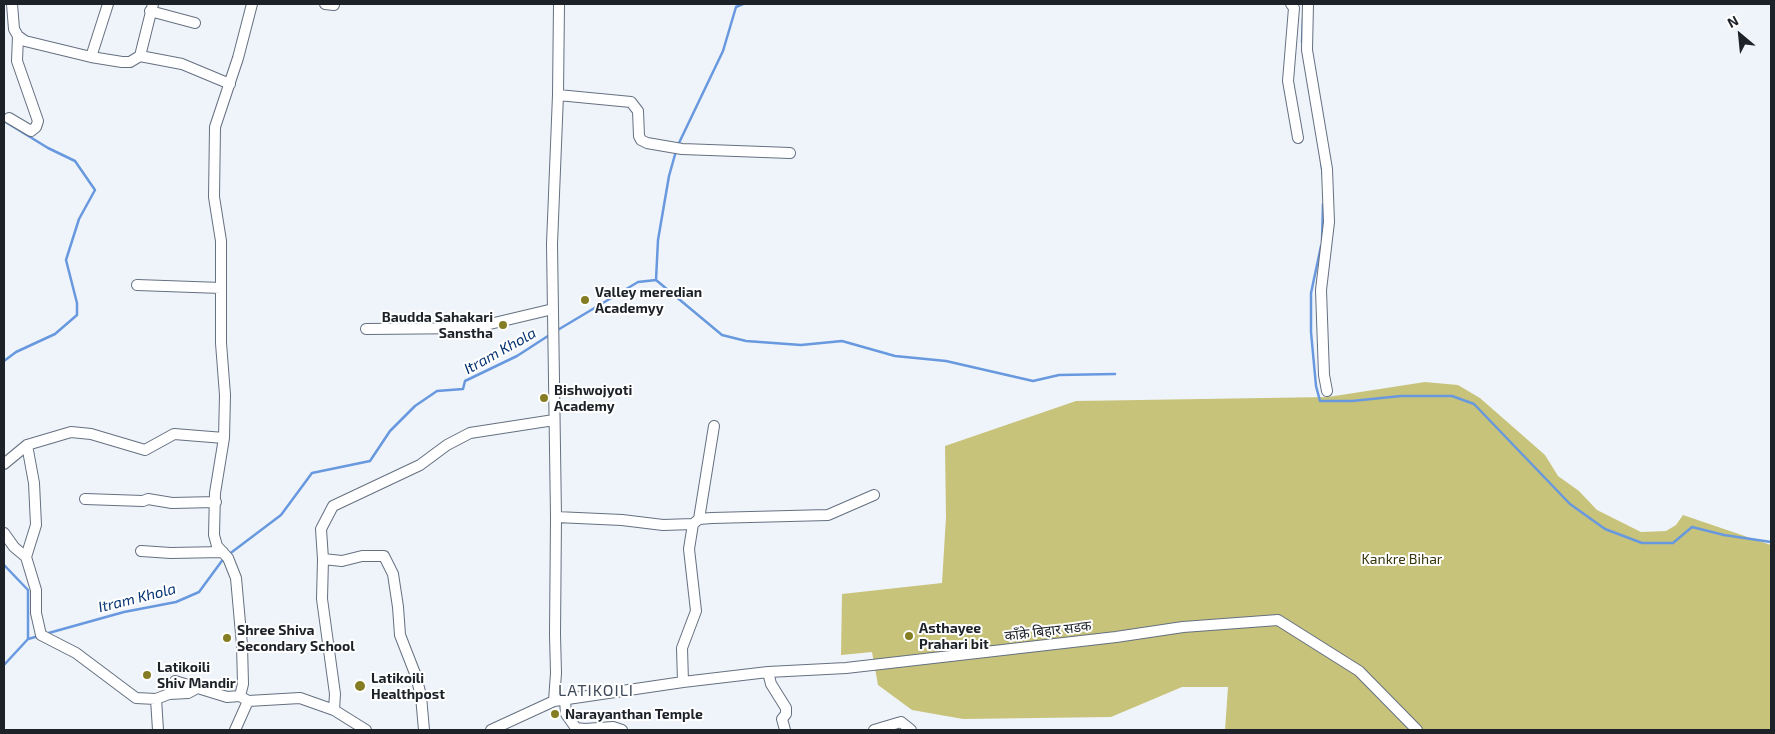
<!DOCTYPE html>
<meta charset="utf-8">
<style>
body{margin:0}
#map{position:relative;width:1775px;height:734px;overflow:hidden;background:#eff4fb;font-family:"Exo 2",sans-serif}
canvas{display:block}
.frame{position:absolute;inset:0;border:5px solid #1d2229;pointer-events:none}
.north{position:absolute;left:1715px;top:10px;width:50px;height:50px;-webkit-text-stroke:4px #fff;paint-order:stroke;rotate:332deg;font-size:14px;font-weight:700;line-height:20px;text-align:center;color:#1d2229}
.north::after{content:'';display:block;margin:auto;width:18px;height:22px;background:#1d2229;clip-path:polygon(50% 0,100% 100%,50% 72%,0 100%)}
</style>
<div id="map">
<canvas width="1775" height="734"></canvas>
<div class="frame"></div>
<div class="north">N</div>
</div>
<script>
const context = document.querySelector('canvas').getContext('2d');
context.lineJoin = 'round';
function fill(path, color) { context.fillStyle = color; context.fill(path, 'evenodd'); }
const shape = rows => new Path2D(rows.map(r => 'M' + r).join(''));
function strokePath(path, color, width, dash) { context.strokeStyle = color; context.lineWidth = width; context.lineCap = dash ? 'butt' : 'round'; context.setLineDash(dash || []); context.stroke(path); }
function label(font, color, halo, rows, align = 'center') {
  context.font = font + ' "Exo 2","Noto Sans Devanagari",sans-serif'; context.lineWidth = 4; context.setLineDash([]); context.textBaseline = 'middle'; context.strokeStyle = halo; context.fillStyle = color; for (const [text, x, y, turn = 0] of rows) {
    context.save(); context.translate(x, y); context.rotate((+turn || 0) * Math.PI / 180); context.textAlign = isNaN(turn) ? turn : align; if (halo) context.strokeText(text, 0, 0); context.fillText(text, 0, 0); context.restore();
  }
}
fill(shape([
 [1425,382,1458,385,1480,398,1545,455,1558,476,1579,491,1597,510,1641,532,1666,531,1676,525,1683,515,1771,545,1771,730,1225,730,1228,687,1182,687,1111,717,963,719,912,710,878,685,872,652,841,655,842,594,942,583,946,517,945,446,1076,401,1328,397]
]), '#c8c37a');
strokePath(shape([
 [1302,42,1303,18],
 [4,121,48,148,75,161,95,190,79,219,66,260,77,303,77,315,55,334,16,352,4,361],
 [678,145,723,51,736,7,743,4],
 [1321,161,1323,176],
 [1322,241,1323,204],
 [1321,246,1311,293,1311,332,1316,386,1320,401,1352,401,1401,396,1452,396,1474,404,1570,504,1605,529,1642,543,1673,543,1692,527,1724,535,1771,542],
 [656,280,722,335,746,341,801,345,842,341,895,356,946,361,1033,381,1059,375,1115,374],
 [556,331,638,282,656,280,658,240,669,176,676,151],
 [228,555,281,515,312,473,370,461,390,431,415,406,437,391,463,389,465,381,517,356,551,334],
 [4,565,28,590,28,639],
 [45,634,124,612,176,602,199,592,224,558],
 [4,665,28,639,39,636]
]), '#6898de', 2.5);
const minor = shape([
 [12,4,14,29,18,36,25,41,91,57,108,4],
 [153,4,140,56,182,64,230,84],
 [325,4,334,5],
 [1291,4,1294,8,1288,81,1298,138],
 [1308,4,1307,50,1327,169,1329,222,1321,290,1324,375,1327,391],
 [150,11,195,23],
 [91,57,122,62,130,62,140,56],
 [558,95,631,102,638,111,639,136,641,140,647,143,682,149,790,153],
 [9,118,31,131,36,127,38,121,17,61,18,36],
 [137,285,221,288],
 [366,329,473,328,553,309],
 [4,464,27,445,71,432,91,434,145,450,174,434,224,438],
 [85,499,143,501,148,499,172,503,216,502],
 [556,517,622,520,663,525,693,524,699,519,712,518,828,515,874,495],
 [699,519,714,426],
 [4,533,14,547,26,557,36,590,36,613,41,635,76,653,136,698,156,699,169,694,188,693,199,687],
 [141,551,171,553,223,552],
 [26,557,36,525,34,483,27,445],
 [323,559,342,561,362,556,384,556,393,574,398,607,400,635,416,676,421,696,424,730],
 [768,672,771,684,786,708,786,714,782,719,785,730],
 [175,681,227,697,240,696,248,701,300,698,334,710,366,730],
 [683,682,682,648,696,611,689,549,693,524],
 [240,696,243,684,242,645,236,578,228,558,217,546,214,535,215,493,224,438,225,395,221,343,221,241,214,197,215,127,238,58,252,4],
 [156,699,158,730],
 [565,700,566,714,576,728,585,729,613,727,622,730],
 [554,701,556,673,555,635,556,517,552,244,558,95,559,4],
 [334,710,335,694,322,599,323,559,321,529,333,506,420,465,447,445,470,433,554,420],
 [235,730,248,701],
 [491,730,554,701,683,682,768,672,846,668,1116,637,1183,627,1278,620,1359,671,1417,730],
 [874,730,901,722,911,730]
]);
strokePath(minor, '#657080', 12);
strokePath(minor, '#fff', 10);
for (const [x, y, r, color] of [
 [585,300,5,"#847d23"],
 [503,325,5,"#847d23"],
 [544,398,5,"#847d23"],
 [909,636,5,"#847d23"],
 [227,638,5,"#847d23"],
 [147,675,5,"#847d23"],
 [360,686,6,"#847d23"],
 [555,714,5,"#847d23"]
]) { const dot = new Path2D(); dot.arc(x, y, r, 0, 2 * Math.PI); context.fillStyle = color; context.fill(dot); strokePath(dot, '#fff', 2); }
label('bold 14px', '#1d2229', '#fff', [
 ["Valley meredian",595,292],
 ["Academyy",595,308],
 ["Baudda Sahakari",493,317,"right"],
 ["Sanstha",493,333,"right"],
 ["Bishwojyoti",554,390],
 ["Academy",554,406],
 ["Asthayee",919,628],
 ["Prahari bit",919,644],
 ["Shree Shiva",237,630],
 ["Secondary School",237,646],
 ["Latikoili",157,667],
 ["Shiv Mandir",157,683],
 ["Latikoili",371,678],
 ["Healthpost",371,694],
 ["Narayanthan Temple",565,714]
], 'left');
label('14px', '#37340b', '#fff', [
 ["Kankre Bihar",1402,559]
]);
label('14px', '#1d2229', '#fff', [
 ["काँक्रे बिहार सडक",1048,631,-7]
]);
label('italic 15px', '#063472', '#fff', [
 ["Itram Khola",500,351,-29],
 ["Itram Khola",137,598,-14]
]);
context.letterSpacing = '1px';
label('16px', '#3f4959', '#fff', [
 ["LATIKOILI",596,691]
]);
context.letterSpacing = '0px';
</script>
